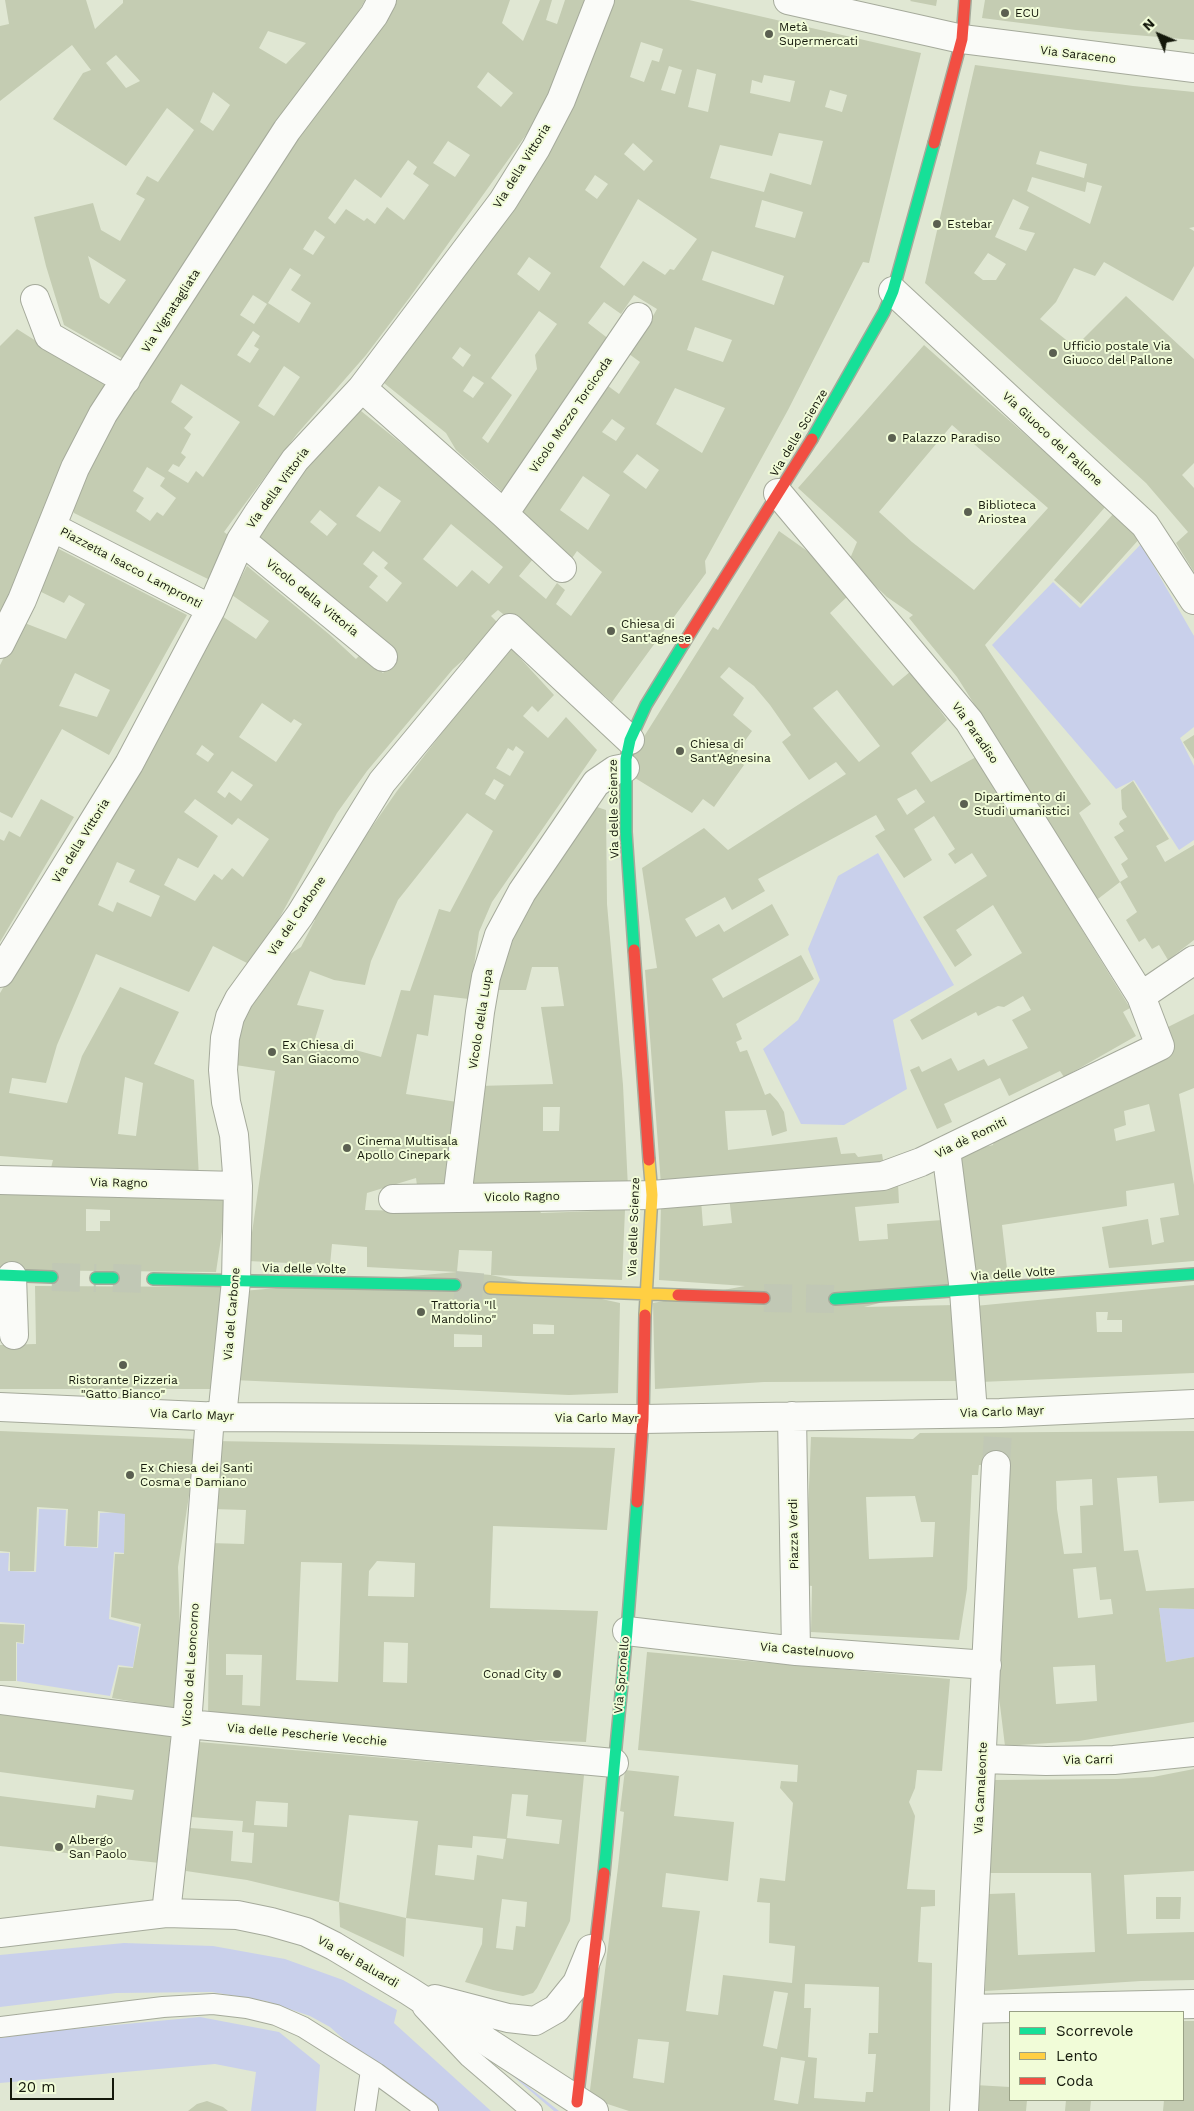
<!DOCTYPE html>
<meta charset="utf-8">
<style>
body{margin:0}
#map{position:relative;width:1194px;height:2111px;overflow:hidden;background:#e0e7d3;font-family:"Work Sans",sans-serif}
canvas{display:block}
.legend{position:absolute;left:1009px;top:2011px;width:175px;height:90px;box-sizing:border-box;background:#f1fcd8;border:1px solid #99a186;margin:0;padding:6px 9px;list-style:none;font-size:15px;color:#14180b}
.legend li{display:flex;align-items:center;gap:10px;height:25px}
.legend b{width:25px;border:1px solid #99a186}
.north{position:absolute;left:1134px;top:10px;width:50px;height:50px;-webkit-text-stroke:4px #f1fcd8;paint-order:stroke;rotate:315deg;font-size:14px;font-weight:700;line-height:20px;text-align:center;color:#14180b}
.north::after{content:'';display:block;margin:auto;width:18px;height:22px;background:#14180b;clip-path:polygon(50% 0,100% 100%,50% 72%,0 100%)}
.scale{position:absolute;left:10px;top:2078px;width:104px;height:22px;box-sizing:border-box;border:2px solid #14180b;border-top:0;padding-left:6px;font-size:15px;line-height:18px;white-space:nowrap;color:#14180b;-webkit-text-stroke:4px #f1fcd8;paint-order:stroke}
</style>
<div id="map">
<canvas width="1194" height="2111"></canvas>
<ul class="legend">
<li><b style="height:6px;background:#16e098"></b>Scorrevole</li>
<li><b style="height:6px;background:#ffcf43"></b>Lento</li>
<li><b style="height:6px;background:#f24e42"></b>Coda</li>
</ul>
<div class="north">N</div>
<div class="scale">20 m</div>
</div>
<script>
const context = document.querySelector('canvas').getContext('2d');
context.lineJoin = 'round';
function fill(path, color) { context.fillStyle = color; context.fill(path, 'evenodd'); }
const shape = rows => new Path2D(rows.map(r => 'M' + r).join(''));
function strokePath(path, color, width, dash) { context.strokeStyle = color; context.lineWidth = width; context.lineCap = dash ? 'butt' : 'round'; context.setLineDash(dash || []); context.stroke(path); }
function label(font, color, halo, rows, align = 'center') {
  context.font = font + ' "Work Sans",sans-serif'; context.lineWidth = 4; context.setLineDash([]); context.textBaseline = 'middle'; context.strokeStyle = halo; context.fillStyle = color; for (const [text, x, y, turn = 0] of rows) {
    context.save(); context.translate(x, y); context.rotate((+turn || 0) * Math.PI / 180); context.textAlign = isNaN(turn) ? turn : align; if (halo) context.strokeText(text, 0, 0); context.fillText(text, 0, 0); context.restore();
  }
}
fill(shape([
 [1141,544,1194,636,1194,727,1180,738,1194,766,1194,840,1179,850,1134,780,1116,789,992,645,1053,582,1080,608],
 [878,853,954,985,893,1020,907,1089,844,1125,801,1124,763,1049,798,1020,820,980,808,949,838,876],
 [39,1509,66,1510,64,1546,98,1548,100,1513,125,1512,124,1553,114,1552,109,1619,139,1627,133,1667,118,1665,110,1696,17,1681,17,1643,24,1644,25,1624,0,1622,0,1553,9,1553,8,1571,36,1572],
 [1159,1608,1194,1609,1194,1657,1166,1662],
 [124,1943,213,1946,285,1959,343,1980,397,2010,394,2023,491,2111,440,2111,368,2061,330,2027,310,2016,266,2001,212,1992,116,1993,0,2007,0,1955],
 [200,2017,279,2032,320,2065,316,2111,251,2111,256,2072,215,2064,0,2083,0,2038,41,2032],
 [487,2054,559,2111,554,2111]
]), '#c9d0eb');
fill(shape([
 [5,0,86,0,95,29,123,3,123,0,365,0,334,54,293,98,125,360,64,325,46,266,34,217,93,203,101,230,120,241,145,199,136,194,147,176,158,182,194,130,167,108,126,166,53,119,83,73,91,70,72,45,0,101,0,26,9,24],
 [268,31,306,43,286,64,259,48],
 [116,55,140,81,126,88,106,63],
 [213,92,230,105,213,131,200,122],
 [88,256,126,280,109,304,100,298],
 [393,0,510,0,502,23,523,41,540,0,552,0,546,20,557,24,565,0,586,0,558,79,528,132,410,297,366,355,297,434,232,521,224,532,232,538,210,580,74,513,70,501,100,439,283,155],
 [488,72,513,93,501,107,477,87],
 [448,141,470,155,455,177,433,163],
 [408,160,417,167,413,174,429,185,404,220,387,207,375,224,367,218,364,221,346,209,335,224,328,218,355,179,381,198],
 [315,230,325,237,313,255,303,249],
 [290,268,301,275,291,290,311,303,299,323,268,303],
 [253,295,267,304,254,324,240,315],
 [253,331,260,336,254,346,259,349,250,363,237,355],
 [284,366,300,377,274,416,258,406],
 [181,384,240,422,203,477,196,471,188,483,168,471,173,464,179,467,186,457,181,453,191,434,184,428,193,417,171,402],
 [147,467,165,478,160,486,176,498,163,516,157,512,150,521,136,511,144,498,133,491],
 [612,0,689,0,921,53,869,263,863,262,788,410,705,561,706,573,612,702,525,626,522,629,498,610,491,616,499,624,468,658,463,660,453,669,367,771,337,813,253,966,213,946,189,992,96,954,57,1045,46,1083,12,1078,9,1093,67,1103,82,1056,120,987,179,1012,154,1064,194,1080,199,1178,51,1168,53,1160,0,1156,0,993,161,727,222,616,256,639,269,621,232,595,247,566,330,635,356,659,360,655,383,673,397,655,251,537,289,486,356,407,538,553,519,576,546,599,557,583,565,590,556,604,571,616,602,572,577,551,568,564,515,515,604,383,619,394,640,362,625,351,649,323,657,309,634,295,621,314,604,302,588,323,614,343,509,498,456,450,446,433,384,383,480,250],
 [641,42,663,49,659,62,652,60,644,82,630,77],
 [669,66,682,70,675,94,661,90],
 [697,69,716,74,708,112,688,107],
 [764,75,795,81,790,102,750,93,752,80,762,83],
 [830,90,847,95,842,112,825,107],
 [779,133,823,141,811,185,770,173,764,192,710,178,720,145,772,156],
 [633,143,653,161,644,171,624,154],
 [595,175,608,184,597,199,585,190],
 [638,199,697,239,674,270,670,269,665,275,643,261,624,286,600,267],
 [762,200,803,212,795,238,755,227],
 [712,251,784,276,774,305,702,280],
 [529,257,551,273,539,291,517,274],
 [539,311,557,324,535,355,537,369,488,443,482,438,512,395,491,378],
 [695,327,732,340,723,362,687,350],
 [460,347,471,355,463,367,452,358],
 [473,376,484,383,473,398,463,391],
 [675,388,725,408,702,453,656,424],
 [612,419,625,428,616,441,602,432],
 [637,454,659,470,646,489,623,472],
 [583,476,610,495,588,530,560,510],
 [379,486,401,501,380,532,356,516],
 [320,510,337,524,327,536,310,522],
 [451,524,503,567,489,584,472,570,457,587,423,559],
 [373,551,388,563,384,568,402,583,387,602,369,587,378,576,363,564],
 [262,703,291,723,294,719,302,724,276,762,239,737],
 [202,745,214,754,208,762,196,754],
 [232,771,253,785,241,801,229,792,225,798,217,792],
 [195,799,232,825,238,818,269,839,243,877,232,868,222,880,214,874,195,901,164,885,178,858,198,868,218,836,184,812],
 [117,862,135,870,129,882,160,896,151,917,117,902,113,912,98,905],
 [125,1077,143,1083,136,1136,118,1134],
 [911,0,937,0,936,6,910,1],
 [985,0,1194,0,1194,40,1076,30,982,18],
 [975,65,1133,86,1194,92,1194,227,1189,228,1194,231,1194,266,1173,301,1104,262,1095,276,1074,268,1056,302,1040,319,1075,347,1126,296,1194,359,1194,463,1182,475,1194,488,1194,572,1176,543,1188,532,1146,483,925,283],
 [1040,151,1087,164,1084,178,1036,164],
 [1032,177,1085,192,1087,182,1102,186,1090,224,1027,191],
 [1013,199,1029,207,1019,229,1035,233,1026,251,995,237],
 [988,253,1006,264,996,280,983,280,974,273],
 [17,329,60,356,108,383,75,447,25,556,0,617,0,346],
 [924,345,1106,506,985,645,1091,804,1079,813,1120,882,1090,905,1049,834,1054,830,957,677,909,618,913,615,887,597,849,561,857,542,798,488],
 [952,425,1048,508,974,590,912,542,879,512],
 [1114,513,1141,537,1081,604,1054,580],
 [779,531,827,565,823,569,849,595,830,613,893,686,911,671,947,720,911,753,931,782,976,757,1130,1008,1123,1012,1136,1036,1064,1077,1060,1071,1009,1096,1000,1078,944,1104,952,1122,937,1129,910,1070,919,1066,922,1072,951,1058,958,1071,984,1059,988,1066,1028,1048,1012,1020,1031,1010,1023,996,1004,1007,998,1006,978,1016,976,1012,922,1040,910,1020,1022,953,993,905,956,930,972,955,955,967,923,917,987,876,972,853,955,864,948,854,955,849,934,816,914,829,932,860,904,878,875,836,885,830,876,815,758,879,765,891,732,910,725,897,685,919,696,937,719,924,724,932,772,904,789,935,712,979,723,998,801,955,814,979,736,1024,742,1039,736,1042,740,1052,747,1050,765,1095,770,1093,778,1102,784,1112,787,1131,772,1136,766,1110,725,1111,728,1150,837,1137,841,1154,855,1153,858,1157,882,1154,884,1166,661,1185,645,970,657,968,642,868,704,828,728,850,846,774,836,762,809,780,782,742,791,735,770,705,754,686,729,667,720,677,744,698,733,715,752,731,734,756,744,765,714,807,703,799,692,813,635,778,633,754,713,627,718,630],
 [837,690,880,746,859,762,813,708],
 [916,789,925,802,907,815,897,799],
 [55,547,187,615,109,755,62,729,12,818,0,812,0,665,22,622,66,639,85,604,69,595,64,603,37,590],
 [75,673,110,690,97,717,59,706],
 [509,646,554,695,538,712,532,706,523,716,548,738,566,717,597,750,492,902,479,932,469,999,434,995,428,1036,417,1034,406,1094,457,1102,450,1192,418,1193,416,1178,367,1193,365,1210,451,1212,460,1208,538,1208,541,1213,625,1210,622,1280,491,1275,492,1251,459,1250,457,1272,367,1267,367,1247,332,1244,330,1265,248,1261,275,1071,229,1064,241,1015,282,959,301,947,315,920,311,918,326,890,331,892,348,861,397,791],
 [516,746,524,752,510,776,496,768,508,748,513,751],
 [494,779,504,785,495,800,485,794],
 [467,813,493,831,450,912,439,909,410,991,401,990,381,1057,315,1039,324,1010,297,1005,310,971,334,980,365,985,371,961,398,900],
 [1194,735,1194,759,1183,742],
 [1133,781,1169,839,1156,846,1165,862,1194,845,1194,940,1168,960,1159,945,1152,949,1145,938,1139,942,1126,920,1137,912,1120,882,1128,877,1121,864,1128,859,1114,837,1124,831,1119,824,1120,821,1127,817,1122,809,1121,790],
 [41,799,74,817,0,942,0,839,4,841,9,831,20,837],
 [588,804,606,810,607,904,623,1085,628,1188,469,1189,478,1086,553,1084,541,1007,564,1006,558,967,532,967,526,990,493,990,514,920],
 [543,1107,560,1107,559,1131,543,1131],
 [1194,1014,1194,1088,1179,1094,1194,1185,1194,1261,1109,1268,1102,1227,1148,1219,1152,1245,1164,1242,1160,1218,1179,1215,1174,1183,1126,1191,1127,1206,1002,1225,1008,1277,971,1281,954,1154,993,1145,995,1133,1174,1050,1166,1028],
 [1149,1104,1155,1131,1116,1141,1114,1129,1126,1125,1124,1111],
 [898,1183,899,1203,855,1207,859,1241,888,1239,887,1224,943,1220,953,1284,864,1307,955,1305,962,1381,764,1382,655,1389,653,1303,745,1286,659,1280,661,1204,701,1200,703,1226,732,1223,729,1196],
 [0,1192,227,1198,216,1272,0,1270],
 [86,1209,110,1210,110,1221,100,1221,100,1231,86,1231],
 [457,1272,491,1275,620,1303,618,1393,569,1395,233,1380,243,1291],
 [533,1324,554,1325,554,1334,533,1334],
 [454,1334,482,1335,482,1347,454,1347],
 [1194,1285,1194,1373,980,1382,975,1306],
 [1096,1312,1108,1312,1107,1320,1122,1320,1122,1332,1097,1332],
 [35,1286,228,1287,214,1389,0,1389,0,1345,36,1344],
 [0,1431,194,1439,192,1476,178,1567,180,1630,175,1709,112,1698,119,1667,133,1668,141,1624,111,1617,115,1554,124,1554,125,1514,98,1511,97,1547,66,1546,68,1509,37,1507,34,1571,10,1571,10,1552,0,1551],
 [1194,1431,1194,1501,1159,1503,1157,1476,1117,1478,1124,1551,1138,1550,1146,1591,1194,1588,1194,1609,1159,1608,1166,1662,1194,1657,1194,1722,1079,1741,1005,1746,992,1640,1003,1465,979,1465,978,1475,972,1475,967,1589,959,1640,811,1632,812,1586,805,1585,811,1437,913,1439,920,1433],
 [1092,1479,1093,1505,1080,1506,1082,1553,1064,1554,1057,1509,1056,1481],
 [915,1496,921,1522,935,1522,933,1557,869,1559,866,1497],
 [1096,1567,1100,1600,1111,1599,1113,1614,1078,1618,1073,1569],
 [1095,1665,1097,1701,1056,1704,1053,1667],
 [214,1441,615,1448,607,1530,493,1526,490,1608,598,1611,586,1742,465,1738,208,1718,210,1543,244,1544,246,1510,212,1509],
 [377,1561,415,1563,414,1597,368,1596,369,1571],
 [301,1562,342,1563,338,1682,296,1680],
 [384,1642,408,1643,407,1683,383,1682],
 [226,1654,262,1655,260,1706,242,1705,243,1675,226,1675],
 [0,1624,24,1625,23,1643,16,1642,16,1681,0,1681],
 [647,1652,950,1679,942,1771,917,1770,915,1788,909,1802,915,1816,907,1889,935,1890,935,1906,921,1907,918,1962,932,1963,930,2111,629,2111,589,2098,618,1867,624,1812,620,1811,625,1770,679,1776,674,1816,734,1822,728,1881,666,1873,662,1907,700,1911,686,2011,718,2015,723,1975,792,1983,795,1946,769,1943,770,1903,757,1902,760,1878,785,1881,793,1803,780,1788,781,1781,797,1782,798,1765,638,1750],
 [805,1984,879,1987,878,2033,869,2033,868,2054,876,2054,873,2092,866,2092,865,2102,814,2098,817,2058,808,2057,811,2008,804,2008],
 [774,1991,788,1993,777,2049,763,2046],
 [638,2039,669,2042,664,2083,633,2078],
 [781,2057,805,2061,798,2104,774,2100],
 [0,1710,171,1732,160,1863,0,1846,0,1796,95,1808,97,1795,132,1800,134,1790,0,1772],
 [199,1742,584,1775,570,1921,537,1988,533,1993,523,1996,493,1990,465,1982,482,1944,483,1928,406,1918,418,1821,349,1815,339,1902,247,1880,186,1871,190,1828,233,1831,231,1861,252,1863,254,1833,242,1832,243,1821,191,1817],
 [512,1794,528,1795,526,1816,562,1820,559,1844,507,1838],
 [256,1801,288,1803,287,1827,254,1825],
 [473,1836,506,1839,503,1859,477,1855,474,1880,435,1875,438,1845,472,1848],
 [502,1899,527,1902,525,1927,516,1926,513,1950,496,1948],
 [1194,1769,1194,1871,1124,1875,1127,1934,1194,1932,1194,1980,1141,1981,985,1991,989,1894,1015,1893,1018,1955,1095,1952,1091,1873,989,1873,992,1780,1117,1779,1153,1777],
 [1156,1897,1181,1897,1180,1919,1156,1919],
 [339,1902,406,1918,404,1957,340,1927],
 [1183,2021,1194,2021,1194,2111,1163,2111,1164,2100,1183,2100],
 [975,2085,1010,2087,1010,2100,1027,2100,1026,2111,973,2111],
 [1066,2100,1091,2100,1090,2111,1065,2111],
 [207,2101,223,2107,228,2111,188,2111,197,2104]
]), '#c4ccb2');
strokePath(shape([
 [996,1465,998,1433]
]), '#c1c8b5', 28, [28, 14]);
strokePath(shape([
 [52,1277,96,1278],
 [113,1278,153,1279],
 [455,1285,490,1288],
 [764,1298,835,1299]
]), '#c1c8b5', 28, [28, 14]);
const lane = shape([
 [423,2008,469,2057,532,2111],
 [0,2027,163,2007,213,2004,247,2008,276,2015,303,2027,376,2073,428,2111],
 [365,2111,371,2070]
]);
const street = shape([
 [788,0,962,39,1194,68],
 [893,291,1145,525,1194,600],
 [35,299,49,336,126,380],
 [362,388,504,514,562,568],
 [778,493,969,721,1141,996],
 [504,514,638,317],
 [52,527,211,609],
 [241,540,383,657],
 [0,644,22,600,75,468,103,414,287,130,374,15,382,0],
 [0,973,129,764,211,609,241,540,257,515,295,460,362,388,503,201,536,148,561,100,600,0],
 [946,1150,964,1291,973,1413],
 [0,1180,238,1186],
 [457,1198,480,1012,486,977,499,935,522,892,596,783,615,770,625,768],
 [393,1199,652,1195,883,1176,921,1162,1160,1046,1141,996,1194,960],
 [12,1276,14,1335],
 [0,1407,222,1417,643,1419,1000,1413,1194,1404],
 [792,1416,796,1651],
 [222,1417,236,1281,238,1186,234,1135,226,1102,223,1070,225,1038,230,1017,239,999,300,915,382,782,510,628,630,740],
 [627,1631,796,1651,987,1665],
 [0,1700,187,1724,614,1763],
 [982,1759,1046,1761,1114,1760,1194,1752],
 [166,1913,187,1724,210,1416],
 [0,1933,166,1913,237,1915,271,1922,306,1932,334,1946,409,1991,594,2111],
 [435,1999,508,2018,535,2021,556,2009,577,1983,591,1949],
 [969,2009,1194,2004],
 [964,2111,996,1465]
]);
const fast = shape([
 [812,439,884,312,893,291,934,143],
 [634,950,626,832,626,759,630,740,646,705,684,643],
 [0,1275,52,1277],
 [96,1278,113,1278],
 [153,1279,455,1285],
 [835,1299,1194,1274],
 [604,1873,627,1631,637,1502]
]);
const slow = shape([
 [490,1288,678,1295],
 [645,1315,652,1195,649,1160]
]);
const jam = shape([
 [934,143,962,39,965,0],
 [684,643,812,439],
 [634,950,649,1160],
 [678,1295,764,1298],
 [637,1502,643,1419,645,1315],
 [577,2102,604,1873]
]);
strokePath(lane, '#a5aa9b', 22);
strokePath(street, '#a5aa9b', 30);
strokePath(fast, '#a5aa9b', 14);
strokePath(slow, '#a5aa9b', 14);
strokePath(jam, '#a5aa9b', 14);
strokePath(lane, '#fafbf8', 20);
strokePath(street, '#fafbf8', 28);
strokePath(fast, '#16e098', 11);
strokePath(slow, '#ffcf43', 11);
strokePath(jam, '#f24e42', 11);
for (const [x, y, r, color] of [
 [1005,13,5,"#5b6051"],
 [769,34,5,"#5b6051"],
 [937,224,5,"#5b6051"],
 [1053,353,5,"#5b6051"],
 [892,438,5,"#5b6051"],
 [968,512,5,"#5b6051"],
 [611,631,5,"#5b6051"],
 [680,751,5,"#5b6051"],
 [964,804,5,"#5b6051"],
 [272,1052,5,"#5b6051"],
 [347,1148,5,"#5b6051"],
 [421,1312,5,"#5b6051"],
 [123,1365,5,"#5b6051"],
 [130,1475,5,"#5b6051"],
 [557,1674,5,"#5b6051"],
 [59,1847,5,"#5b6051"]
]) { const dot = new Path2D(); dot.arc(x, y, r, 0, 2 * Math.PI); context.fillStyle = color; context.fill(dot); strokePath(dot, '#f1fcd8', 2); }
label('12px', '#14180b', '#f1fcd8', [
 ["ECU",1015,13],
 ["Metà",779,27],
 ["Supermercati",779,41],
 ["Estebar",947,224],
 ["Ufficio postale Via",1063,346],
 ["Giuoco del Pallone",1063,360],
 ["Palazzo Paradiso",902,438],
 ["Biblioteca",978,505],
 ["Ariostea",978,519],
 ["Chiesa di",621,624],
 ["Sant'agnese",621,638],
 ["Chiesa di",690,744],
 ["Sant'Agnesina",690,758],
 ["Dipartimento di",974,797],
 ["Studi umanistici",974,811],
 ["Ex Chiesa di",282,1045],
 ["San Giacomo",282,1059],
 ["Cinema Multisala",357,1141],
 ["Apollo Cinepark",357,1155],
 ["Trattoria \"Il",431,1305],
 ["Mandolino\"",431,1319],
 ["Ristorante Pizzeria",123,1380,"center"],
 ["\"Gatto Bianco\"",123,1394,"center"],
 ["Ex Chiesa dei Santi",140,1468],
 ["Cosma e Damiano",140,1482],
 ["Conad City",547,1674,"right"],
 ["Albergo",69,1840],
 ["San Paolo",69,1854]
], 'left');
label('12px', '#14180b', '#f1fcd8', [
 ["Via Saraceno",1078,55,7],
 ["Via della Vittoria",522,166,-58],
 ["Via Vignatagliata",171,311,-57],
 ["Vicolo Mozzo Torcicoda",571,415,-56],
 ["Via delle Scienze",799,433,-59],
 ["Via Giuoco del Pallone",1052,439,43],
 ["Via della Vittoria",278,488,-54],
 ["Piazzetta Isacco Lampronti",131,568,28],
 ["Vicolo della Vittoria",312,598,39],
 ["Via Paradiso",975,733,55],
 ["Via delle Scienze",614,809,-91],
 ["Via della Vittoria",81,841,-58],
 ["Via del Carbone",297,916,-56],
 ["Vicolo della Lupa",481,1019,-81],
 ["Via dè Romiti",971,1138,-26],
 ["Via Ragno",119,1183,1],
 ["Vicolo Ragno",522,1197,-1],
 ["Via delle Scienze",634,1227,-88],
 ["Via delle Volte",304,1269,1],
 ["Via delle Volte",1013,1274,-4],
 ["Via del Carbone",232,1314,-85],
 ["Via Carlo Mayr",1002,1412,-2],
 ["Via Carlo Mayr",192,1415,2],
 ["Via Carlo Mayr",597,1418],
 ["Piazza Verdi",794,1534,-91],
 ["Via Castelnuovo",807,1651,5],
 ["Vicolo del Leoncorno",191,1665,-86],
 ["Via Spronello",622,1675,-85],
 ["Via delle Pescherie Vecchie",307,1735,5],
 ["Via Carri",1088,1760,-1],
 ["Via Camaleonte",981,1788,-87],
 ["Via dei Baluardi",358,1962,30]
]);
</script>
